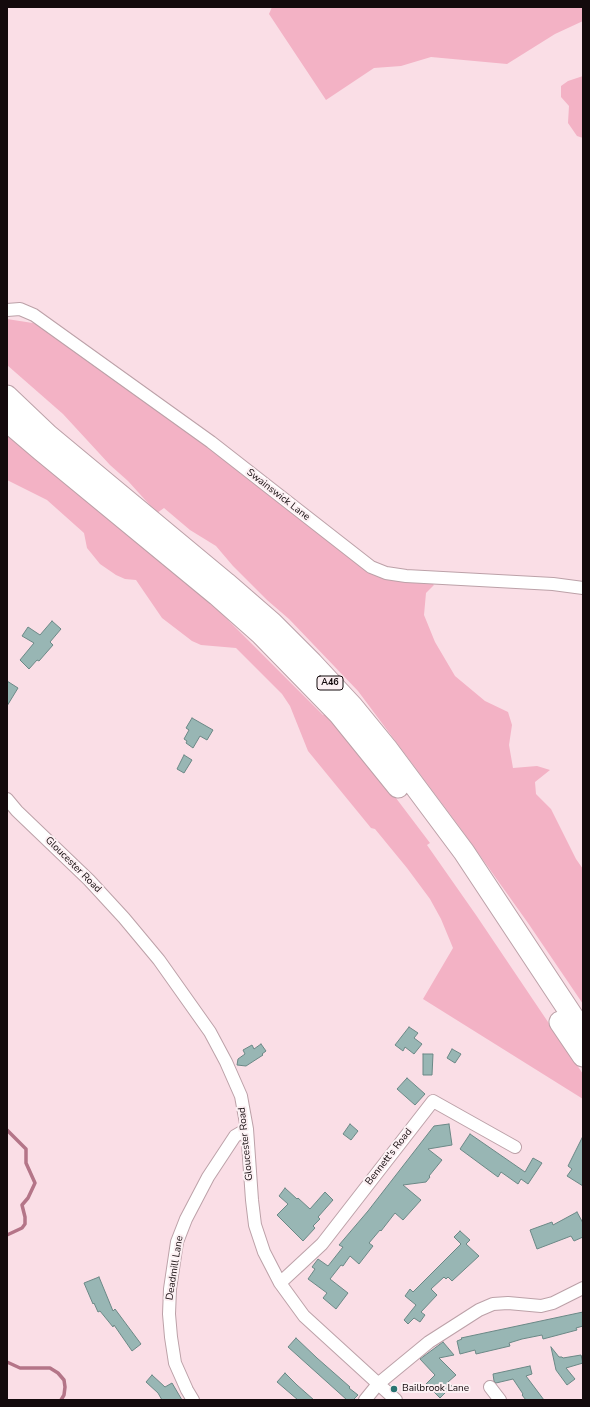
<!DOCTYPE html>
<style>
body{margin:0}
#map{position:relative;width:590px;height:1407px;overflow:hidden;background:#fadee6;font-family:"Nunito Sans",sans-serif}
canvas{display:block}
.frame{position:absolute;inset:0;border:8px solid #130a0c;pointer-events:none}
</style>
<div id="map">
<canvas width="590" height="1407"></canvas>
<div class="frame"></div>
</div>
<script>
const context = document.querySelector('canvas').getContext('2d');
context.lineJoin = 'round';
function fill(path, color) { context.fillStyle = color; context.fill(path, 'evenodd'); }
const shape = rows => new Path2D(rows.map(r => 'M' + r).join(''));
function strokePath(path, color, width, dash) { context.strokeStyle = color; context.lineWidth = width; context.lineCap = dash ? 'butt' : 'round'; context.setLineDash(dash || []); context.stroke(path); }
function label(font, color, halo, rows, align = 'center') {
  context.font = font + ' "Nunito Sans",sans-serif'; context.lineWidth = 4; context.setLineDash([]); context.textBaseline = 'middle'; context.strokeStyle = halo; context.fillStyle = color; for (const [text, x, y, turn = 0] of rows) {
    context.save(); context.translate(x, y); context.rotate((+turn || 0) * Math.PI / 180); context.textAlign = isNaN(turn) ? turn : align; if (halo) context.strokeText(text, 0, 0); context.fillText(text, 0, 0); context.restore();
  }
}
fill(shape([
 [272,7,583,7,583,21,555,34,507,64,431,57,401,66,374,68,326,100,269,14],
 [583,76,583,138,577,136,568,123,569,106,561,97,561,86,568,81],
 [7,319,39,324,147,399,239,472,353,560,428,579,434,585,426,593,424,615,435,642,455,676,485,701,508,712,512,725,509,745,513,768,537,766,550,770,535,782,536,794,551,809,576,859,583,869,583,1004,528,923,461,829,358,691,289,619,267,600,233,566,216,546,190,530,164,508,157,513,128,481,110,465,63,414,7,365],
 [7,428,222,614,323,715,328,714,374,769,430,843,427,845,476,915,583,1074,583,1099,423,999,453,948,441,919,430,899,407,868,375,829,371,828,308,751,290,706,282,694,236,648,201,645,192,641,162,618,136,580,125,579,116,575,100,564,87,548,84,533,47,500,7,480]
]), '#f3b2c5');
strokePath(shape([
 [7,1130,26,1149,26,1163,35,1183,28,1198,22,1205,25,1217,25,1224,22,1228,7,1235],
 [7,1362,20,1368,50,1368,58,1373,64,1380,65,1387,64,1395,61,1400]
]), '#b47588', 3.5);
const building = shape([
 [52,621,61,629,50,642,53,645,39,661,37,660,29,669,20,660,34,643,22,636,28,627,40,635,52,621],
 [7,681,18,688,7,706,7,681],
 [192,718,213,730,207,740,200,736,193,748,186,743,187,741,184,739,189,730,186,728,192,718],
 [184,755,192,760,184,773,177,769,184,755],
 [409,1027,418,1033,414,1038,422,1044,414,1054,405,1047,403,1051,395,1045,409,1027],
 [261,1044,266,1051,262,1054,263,1055,246,1066,237,1065,238,1059,245,1054,243,1050,252,1045,254,1049,261,1044],
 [452,1049,461,1054,455,1063,447,1058,452,1049],
 [423,1054,433,1054,432,1075,423,1075,423,1054],
 [407,1078,425,1094,415,1105,397,1089,407,1078],
 [350,1124,358,1131,351,1140,343,1134,350,1124],
 [449,1124,452,1145,428,1149,442,1160,429,1176,430,1177,426,1182,403,1185,421,1200,403,1220,395,1213,381,1231,380,1230,369,1243,373,1246,359,1264,350,1256,343,1266,341,1265,330,1279,348,1293,336,1309,323,1298,327,1293,308,1279,315,1269,312,1267,318,1259,328,1266,343,1247,339,1245,368,1211,434,1126,449,1124],
 [470,1134,525,1172,533,1158,542,1163,528,1184,521,1179,518,1184,501,1172,498,1177,460,1149,470,1134],
 [583,1136,583,1186,567,1176,572,1169,568,1166,583,1136],
 [285,1188,297,1199,298,1198,310,1209,325,1192,333,1200,318,1217,320,1219,313,1226,315,1228,303,1241,277,1215,288,1204,279,1196,285,1188],
 [577,1212,583,1223,583,1237,574,1241,571,1236,537,1249,530,1230,552,1222,553,1225,577,1212],
 [460,1231,470,1240,466,1244,479,1256,452,1281,448,1277,446,1279,444,1277,431,1289,437,1295,421,1312,425,1315,420,1322,414,1318,408,1324,404,1320,416,1305,405,1296,410,1289,413,1292,461,1244,454,1237,460,1231],
 [99,1277,113,1311,115,1309,141,1344,132,1351,114,1325,113,1327,100,1311,98,1312,94,1303,93,1304,84,1283,99,1277],
 [583,1312,583,1326,576,1328,577,1330,543,1339,542,1335,522,1339,509,1343,510,1346,476,1354,475,1350,460,1354,457,1341,462,1339,461,1338,583,1312],
 [296,1338,317,1358,350,1387,349,1388,358,1395,353,1400,347,1400,288,1347,296,1338],
 [443,1342,454,1355,439,1358,456,1375,448,1382,452,1386,440,1398,426,1384,435,1375,420,1359,443,1342],
 [551,1347,559,1357,562,1357,563,1358,581,1355,583,1363,566,1368,575,1379,567,1385,556,1370,551,1347],
 [530,1366,532,1374,526,1376,544,1400,526,1400,522,1395,523,1394,513,1379,496,1383,494,1381,493,1374,530,1366],
 [285,1373,297,1385,314,1400,298,1400,277,1382,285,1373],
 [152,1375,165,1387,172,1383,182,1400,162,1400,158,1393,146,1382,152,1375]
]);
fill(building, '#98b6b4');
strokePath(building, '#6b8886', 1);
const minor = shape([
 [7,310,20,309,34,315,211,442,371,567,386,573,406,576,553,584,583,588],
 [7,799,17,811,89,880,124,918,159,960,210,1032,226,1062,241,1096,247,1129,252,1200,255,1225,264,1252,280,1283,304,1316,396,1400],
 [280,1283,322,1244,433,1101,515,1147],
 [490,1387,500,1400],
 [193,1400,187,1390,175,1363,171,1337,169,1314,170,1289,177,1242,186,1219,208,1177,235,1136,247,1129],
 [365,1400,378,1384,429,1342,479,1310,493,1304,508,1303,541,1306,553,1303,583,1288]
]);
const trunk = shape([
 [7,396,48,435,226,583,272,623,312,663,352,706,388,750,464,852,583,1032],
 [7,421,41,450,217,595,261,634,339,714,398,787],
 [560,1022,583,1056]
]);
strokePath(minor, '#bca1a8', 14);
strokePath(trunk, '#bca1a8', 23);
strokePath(minor, '#fff', 12);
strokePath(trunk, '#fff', 21);
for (const [x, y, r, color] of [
 [394,1389,4,"#297371"]
]) { const dot = new Path2D(); dot.arc(x, y, r, 0, 2 * Math.PI); context.fillStyle = color; context.fill(dot); strokePath(dot, '#fcf0f3', 1.5); }
for (const [x, y, w] of [
 [330,683,26]
]) { const box = new Path2D(); box.roundRect(x - w / 2, y - 7, w, 14, 3); context.fillStyle = '#fcf0f3'; context.fill(box); strokePath(box, '#130a0c', 1); }
label('bold 9px', '#130a0c', null, [
 ["A46",330,683]
]);
label('10px', '#130a0c', '#fcf0f3', [
 ["Swainswick Lane",278,495,38],
 ["Gloucester Road",73,865,45],
 ["Gloucester Road",246,1144,-96],
 ["Bennett's Road",389,1157,-52],
 ["Deadmill Lane",175,1268,-81]
]);
label('10px', '#130a0c', '#fcf0f3', [
 ["Bailbrook Lane",402,1389]
], 'left');
</script>
